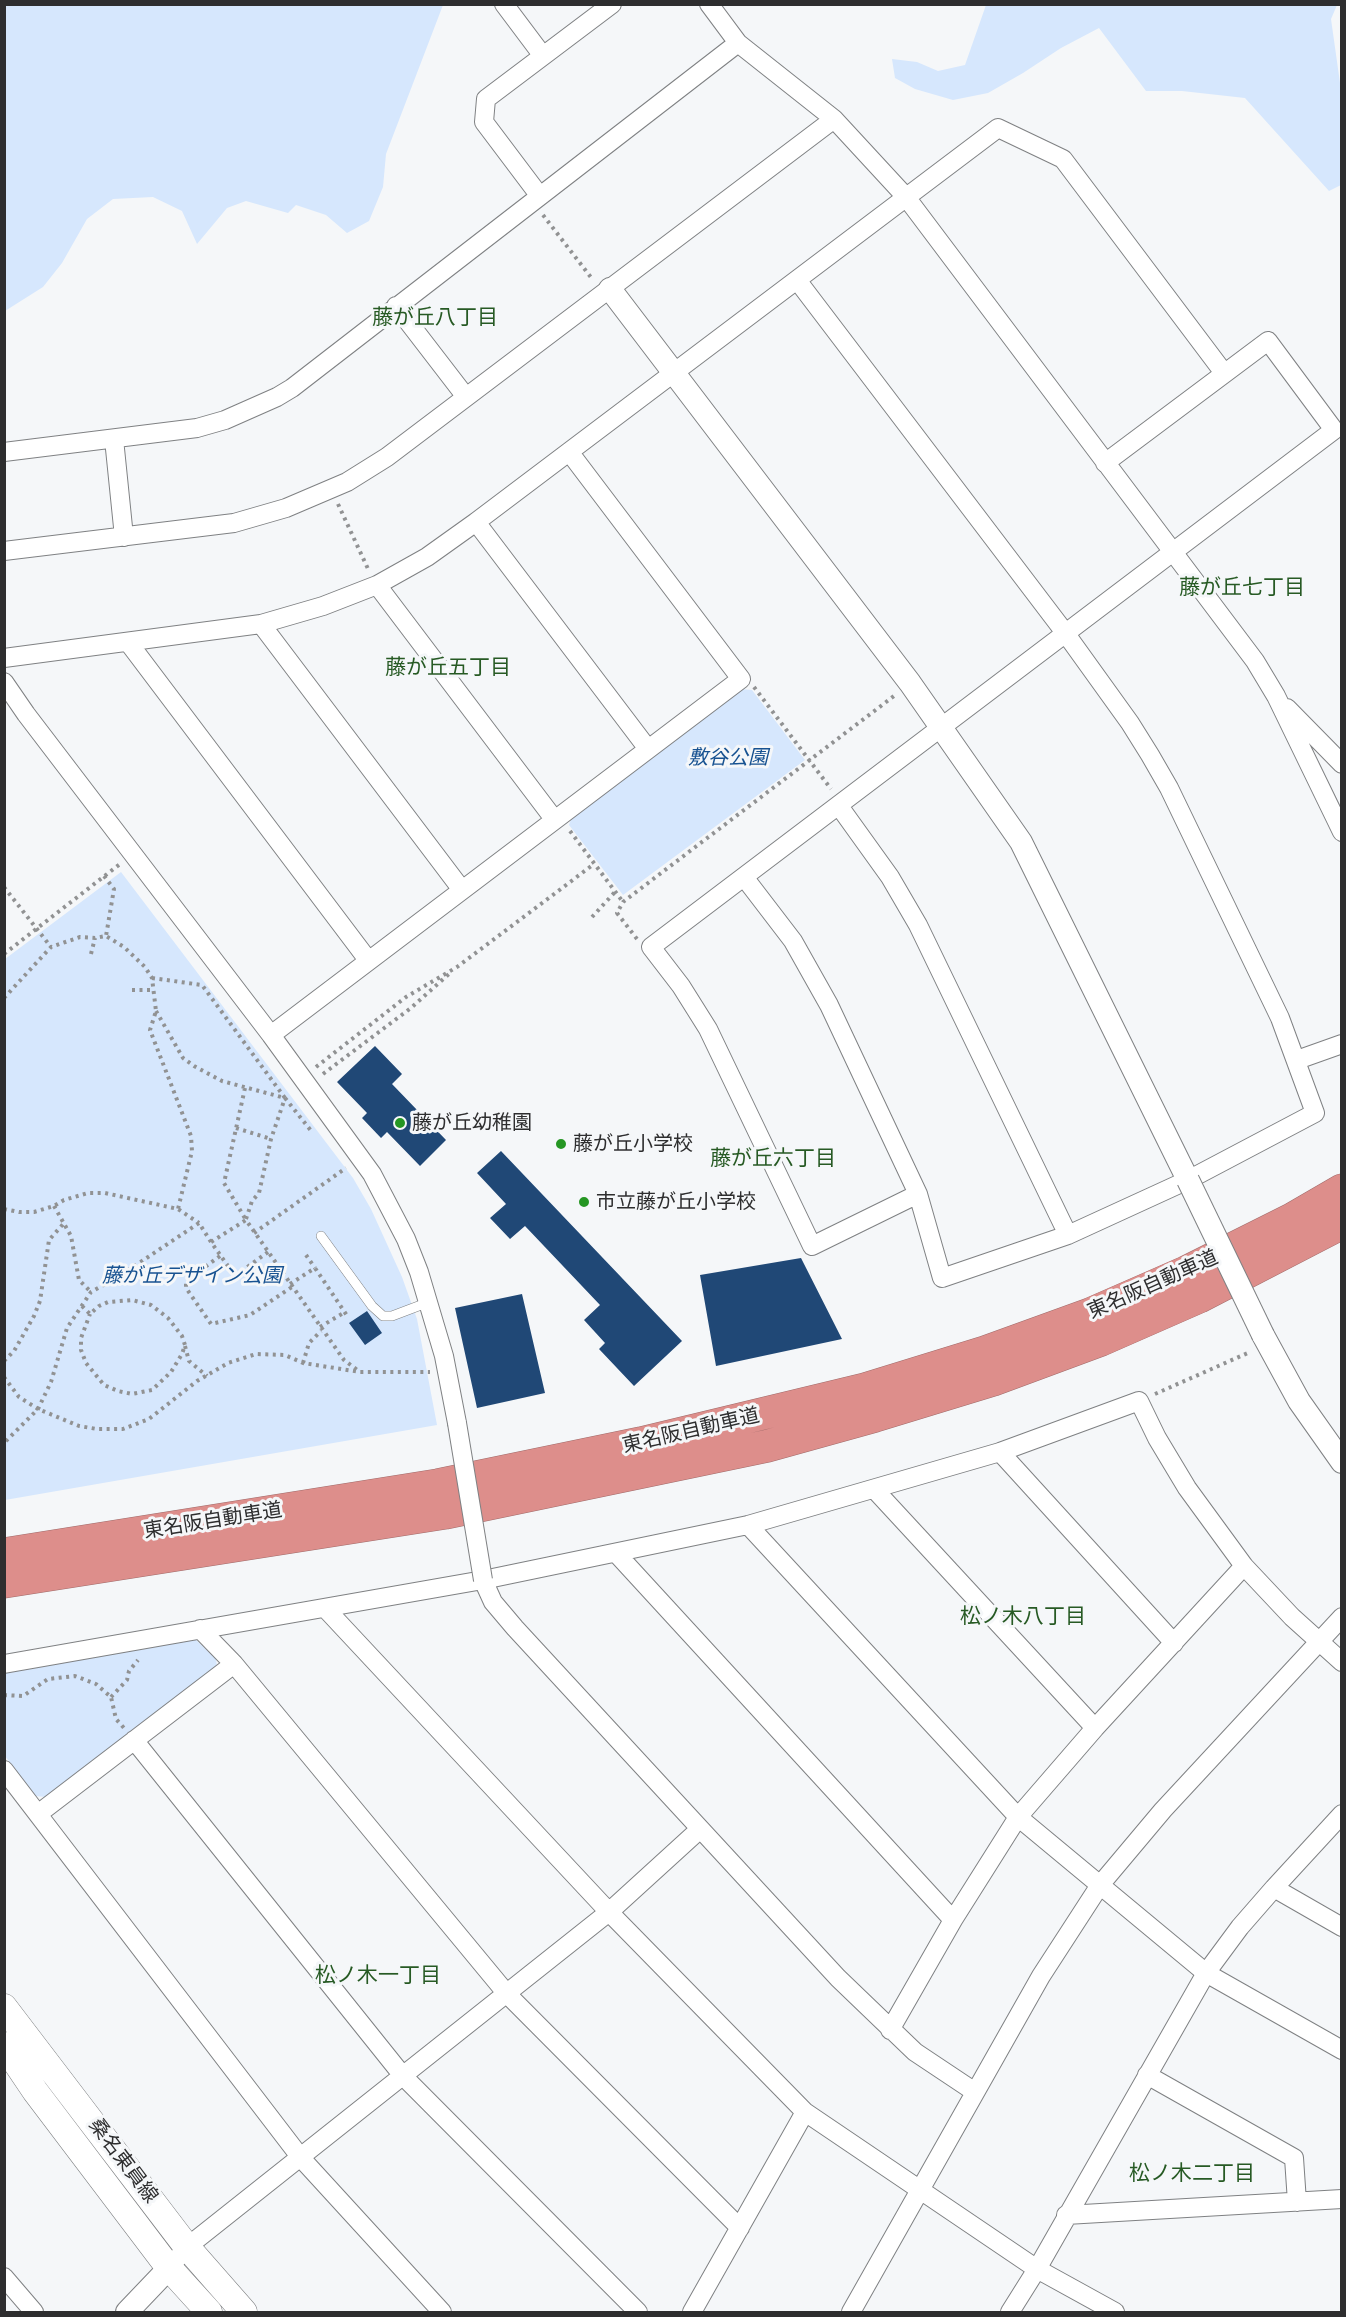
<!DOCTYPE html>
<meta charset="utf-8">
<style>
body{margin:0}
#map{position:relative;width:1346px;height:2317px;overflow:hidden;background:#f5f7f9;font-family:"Libre Baskerville",serif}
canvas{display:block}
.frame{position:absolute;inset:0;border:6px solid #2e2e2f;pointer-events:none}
</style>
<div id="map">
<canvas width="1346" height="2317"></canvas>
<div class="frame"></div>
</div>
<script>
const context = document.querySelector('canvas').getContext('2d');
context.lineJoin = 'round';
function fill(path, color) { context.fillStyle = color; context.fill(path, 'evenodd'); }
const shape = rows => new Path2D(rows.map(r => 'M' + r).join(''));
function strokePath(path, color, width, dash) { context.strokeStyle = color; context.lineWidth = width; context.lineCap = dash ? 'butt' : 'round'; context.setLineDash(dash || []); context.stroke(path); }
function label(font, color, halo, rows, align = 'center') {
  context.font = font + ' "Libre Baskerville","Noto Sans JP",serif'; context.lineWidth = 6; context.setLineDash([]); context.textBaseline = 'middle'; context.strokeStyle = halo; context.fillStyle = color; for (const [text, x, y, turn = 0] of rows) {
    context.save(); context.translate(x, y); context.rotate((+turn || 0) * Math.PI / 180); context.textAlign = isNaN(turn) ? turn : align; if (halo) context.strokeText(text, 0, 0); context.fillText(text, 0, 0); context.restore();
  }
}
fill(shape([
 [5,4,443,4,443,5,386,154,383,187,369,221,347,233,326,215,296,205,288,213,246,201,227,208,197,244,182,211,153,197,113,199,87,219,62,263,43,287,5,311],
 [986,5,1337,5,1331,19,1341,90,1341,185,1329,191,1245,98,1182,91,1146,91,1099,28,1061,48,1023,73,988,93,953,100,915,89,895,78,892,59,917,62,938,71,965,65],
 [740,689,752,690,805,760,623,895,569,825,571,819],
 [121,872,353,1178,371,1209,402,1277,417,1319,437,1425,5,1500,5,959],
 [194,1638,216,1659,217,1667,46,1797,35,1796,5,1756,5,1673]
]), '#d6e7fd');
fill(shape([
 [375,1046,402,1074,392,1084,446,1140,420,1166,387,1132,381,1138,362,1118,367,1113,337,1082],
 [501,1151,682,1341,634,1386,599,1349,605,1343,584,1320,600,1305,525,1226,510,1239,490,1218,506,1204,477,1173],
 [801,1258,842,1339,716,1366,700,1275],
 [522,1294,545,1393,477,1408,455,1308],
 [367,1311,382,1333,365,1345,349,1323]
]), '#204876');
const service = shape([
 [321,1236,372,1306,383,1316,392,1316,429,1302]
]);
const minor = shape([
 [504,4,543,56],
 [709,4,738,43,834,119,906,197,1255,661,1276,696,1342,832],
 [539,195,484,122,486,99,612,4],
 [396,306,466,397],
 [114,439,124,537],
 [4,452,197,428,225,420,277,397,292,388,738,43],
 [476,522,648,749],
 [4,551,234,523,286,508,347,482,387,457,834,119],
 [377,585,554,819],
 [261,624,462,890],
 [128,642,368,960],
 [4,658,261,624,323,606,377,585,427,557,476,522,998,128,1063,159,1224,373],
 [4,682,26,714,271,1035,372,1174,406,1239,419,1272,444,1356,457,1423],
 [1287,708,1342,764],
 [839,806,890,877,918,925,1068,1235],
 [744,877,793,941,829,1005,918,1194,942,1278,1068,1235,1188,1180,1315,1113,1280,1018,1169,788,1150,755,1130,723,1066,634,797,280],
 [271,1035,741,679,570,453],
 [1297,1060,1342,1044],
 [918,1194,812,1246,708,1029,681,986,651,947,1334,430,1268,341,1105,463],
 [1000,1452,1174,1643],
 [875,1490,1095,1728],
 [748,1525,1018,1817,1206,1973,1342,2050],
 [616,1553,953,1920],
 [483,1580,493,1602,515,1628,838,1978,915,2052,975,2092],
 [325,1608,609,1912,805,2112,1037,2269,1115,2312],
 [200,1629,234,1664,507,1994,740,2228],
 [4,1664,483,1580,748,1525,1000,1452,1139,1401,1157,1438,1187,1488,1244,1566,1292,1617,1342,1662],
 [134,1740,403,2076,638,2312],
 [4,1770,301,2158,442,2312],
 [38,1814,234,1664],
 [1274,1888,1342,1927],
 [890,2030,953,1920,1018,1817,1095,1728,1244,1566],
 [1147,2075,1294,2158,1297,2202],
 [1066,2215,1342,2199],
 [169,2268,187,2247,609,1912,699,1830],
 [4,2277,34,2312],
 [692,2312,805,2112],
 [851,2312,1041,1976,1100,1885,1163,1810,1342,1617],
 [1010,2312,1037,2269,1206,1973,1240,1927,1274,1888,1342,1814]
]);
const tertiary = shape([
 [610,289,910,683,1021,842,1188,1180],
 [1263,1335,1299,1401,1342,1462],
 [127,2312,169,2268]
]);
const secondary = shape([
 [4,2007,187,2247,244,2312],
 [4,2045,35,2091,169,2268,209,2312]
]);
const motorway = shape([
 [4,1554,438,1485,641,1443,865,1389,985,1352,1090,1314,1186,1272,1292,1219,1342,1190],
 [4,1582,445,1513,767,1446,875,1416,993,1380,1101,1340,1199,1297,1342,1223]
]);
strokePath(service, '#7f8183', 10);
strokePath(minor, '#7f8183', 20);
strokePath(tertiary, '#7f8183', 24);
strokePath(secondary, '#7f8183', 27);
strokePath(motorway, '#a06c6b', 33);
strokePath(shape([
 [543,215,593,280],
 [338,504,369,571],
 [754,687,831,789],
 [570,831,623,902],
 [104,876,114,889,106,936],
 [4,887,51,947],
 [592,917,615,892],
 [637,939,617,913,623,902,894,696],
 [4,954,120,864],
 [91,954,95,938],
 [152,978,202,985,285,1098,222,1081,194,1066,183,1058,156,1011],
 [132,990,153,990],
 [4,998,51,947,80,937,95,938,106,936,124,947,145,967,152,978,156,1011,150,1030,191,1136,192,1151,178,1209],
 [316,1067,406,997,457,967,594,864],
 [323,1074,411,1008,449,974],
 [245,1088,224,1183,246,1220],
 [285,1098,312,1132],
 [236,1128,271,1139],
 [54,1206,71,1236,79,1280,91,1292],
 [4,1209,19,1212,34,1212,54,1206,64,1200,88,1193,105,1193,178,1209,199,1223],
 [246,1219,252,1201,259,1193,271,1139,285,1098],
 [254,1233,346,1168],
 [211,1242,199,1223,124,1273,91,1292,67,1328,51,1382,38,1409,79,1426,97,1429,123,1429,149,1419,197,1381,228,1363,256,1354,285,1355,303,1363,360,1372],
 [268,1252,235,1276,211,1242,246,1220,344,1360,360,1372,430,1372],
 [306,1255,315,1268],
 [220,1256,186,1281,186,1288,211,1324,250,1315,292,1287],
 [290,1284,315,1268,348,1317],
 [82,1306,90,1314,99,1306,108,1302,132,1300,151,1305,168,1318,182,1336,185,1345,182,1354,171,1372,152,1390,132,1394,118,1391,104,1385,86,1363,81,1350,81,1338,90,1314],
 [320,1327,345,1312],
 [185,1346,189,1361,207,1376],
 [4,1361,14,1351,34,1316,40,1301,49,1240,64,1223],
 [303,1363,309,1343,321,1331],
 [4,1377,19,1397,38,1409,4,1443],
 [1155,1394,1250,1352],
 [4,1695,23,1696,48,1679,75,1676,96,1684,111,1697,116,1719,124,1728],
 [111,1697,127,1680,129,1671,138,1660]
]), '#919293', 4, [3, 4.5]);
strokePath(service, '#fff', 9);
strokePath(minor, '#fff', 18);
strokePath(tertiary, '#fff', 22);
strokePath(secondary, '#fff', 26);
strokePath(motorway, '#dd8e8b', 32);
const minorBridge = shape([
 [457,1423,483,1580]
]);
const tertiaryBridge = shape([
 [1188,1180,1263,1335]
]);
strokePath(minorBridge, '#7f8183', 20, []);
strokePath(tertiaryBridge, '#7f8183', 24, []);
strokePath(minorBridge, '#fff', 18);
strokePath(tertiaryBridge, '#fff', 22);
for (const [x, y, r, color] of [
 [400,1123,6,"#259623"],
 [561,1144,6,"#259623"],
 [584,1202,6,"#259623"]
]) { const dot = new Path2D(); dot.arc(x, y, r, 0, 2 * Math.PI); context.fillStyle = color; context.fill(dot); strokePath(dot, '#f5f7f9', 2); }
label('italic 20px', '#175291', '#f5f7f9', [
 ["敷谷公園",728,758],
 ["藤が丘デザイン公園",192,1276]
]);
label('20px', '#2e2e2f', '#f5f7f9', [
 ["藤が丘幼稚園",412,1123],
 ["藤が丘小学校",573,1144],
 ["市立藤が丘小学校",596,1202]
], 'left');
label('20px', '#2e2e2f', '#f5f7f9', [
 ["東名阪自動車道",1153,1285,-24],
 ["東名阪自動車道",691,1431,-13],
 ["東名阪自動車道",213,1521,-9],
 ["桑名東員線",123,2161,53]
]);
label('21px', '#275a24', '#f5f7f9', [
 ["藤が丘八丁目",435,318],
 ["藤が丘七丁目",1242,588],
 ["藤が丘五丁目",448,668],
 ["藤が丘六丁目",773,1159],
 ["松ノ木八丁目",1023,1617],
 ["松ノ木一丁目",378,1976],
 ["松ノ木二丁目",1192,2174]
]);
</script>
